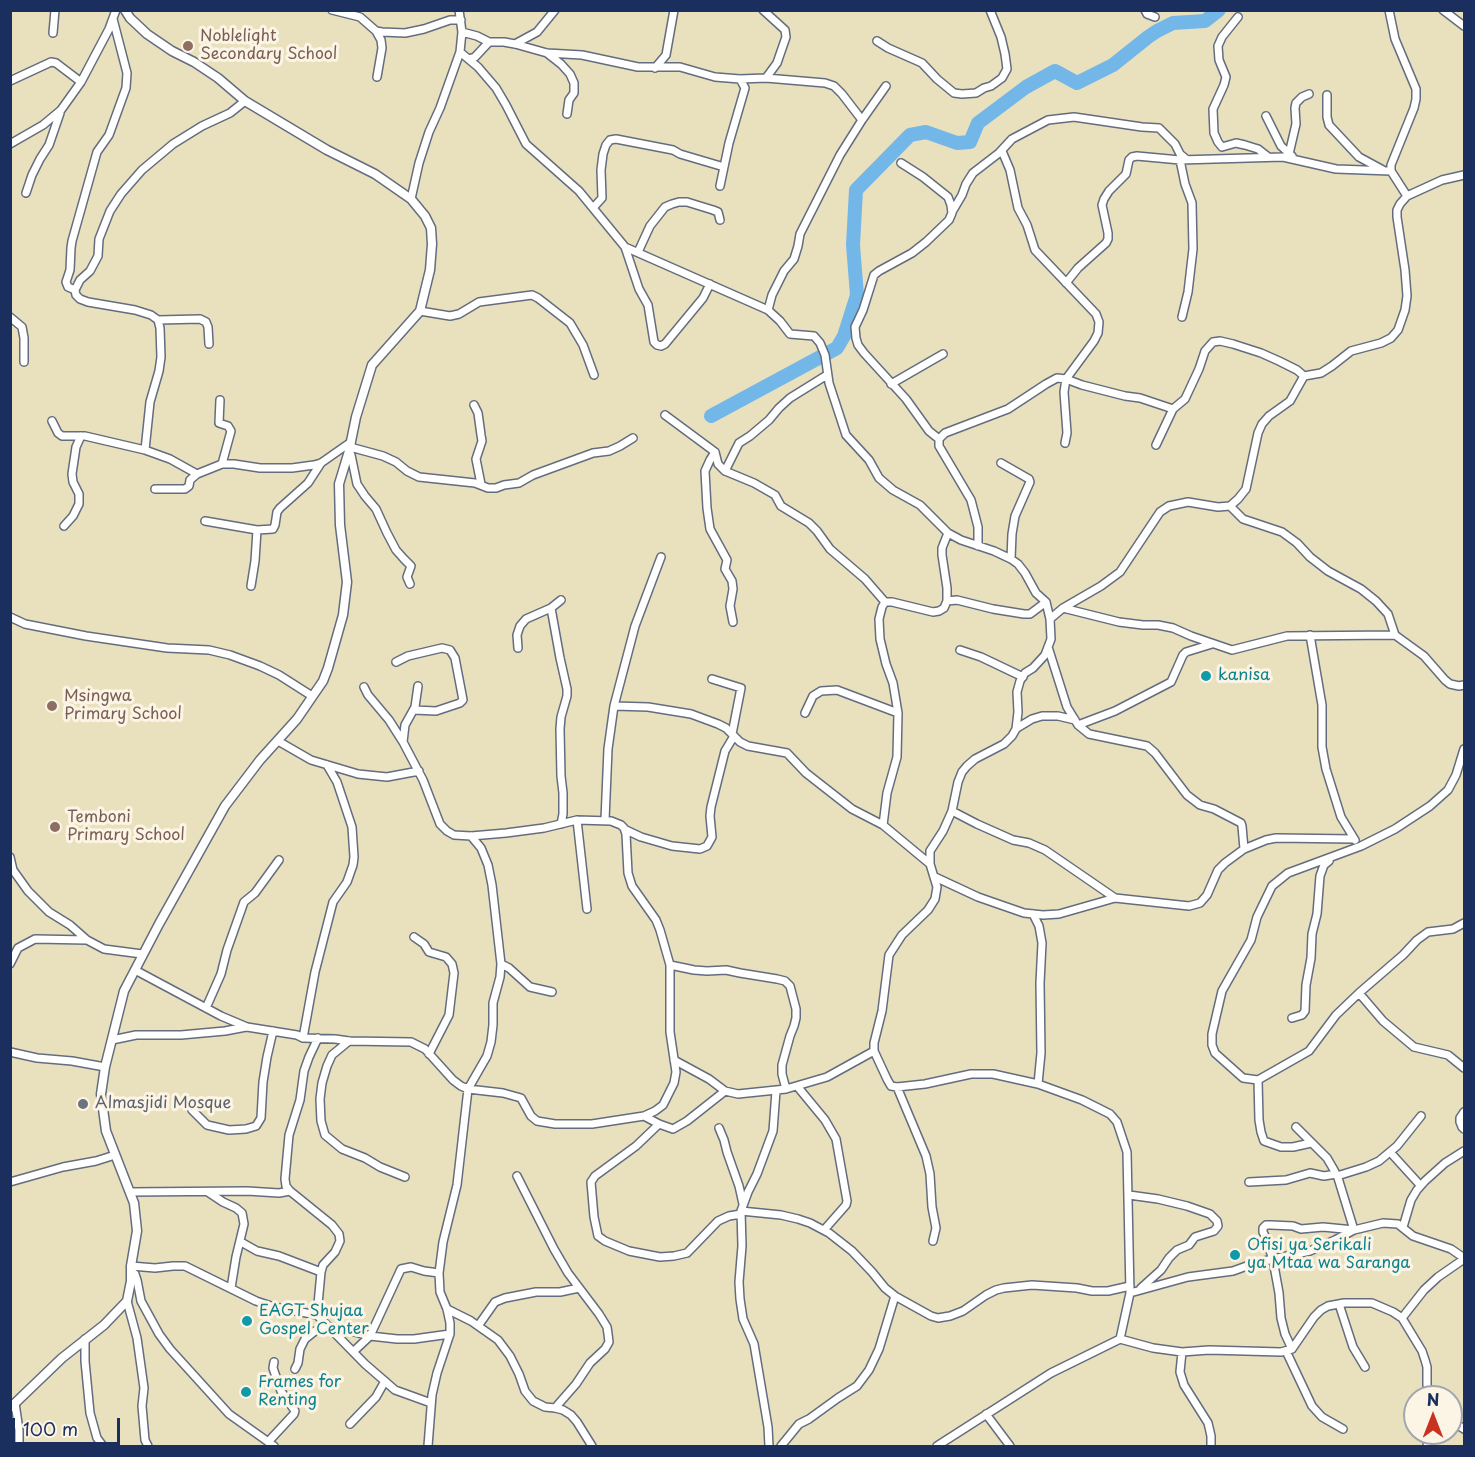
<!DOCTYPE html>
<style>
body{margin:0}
#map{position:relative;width:1475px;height:1457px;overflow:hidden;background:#e9e1bd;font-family:"Playpen Sans",sans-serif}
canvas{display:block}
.frame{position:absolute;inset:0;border:12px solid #1b2f5e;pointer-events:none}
.north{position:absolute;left:1403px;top:1385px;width:60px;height:60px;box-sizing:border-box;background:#fcf5e5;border:2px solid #a2a6af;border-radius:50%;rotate:0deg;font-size:16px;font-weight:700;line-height:24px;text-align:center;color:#1b2f5e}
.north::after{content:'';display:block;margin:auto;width:21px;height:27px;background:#c8321e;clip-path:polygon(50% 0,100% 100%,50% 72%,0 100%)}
.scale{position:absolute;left:12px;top:1418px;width:108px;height:27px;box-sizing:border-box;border:3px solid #1b2f5e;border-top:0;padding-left:8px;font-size:18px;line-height:21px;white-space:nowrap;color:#1b2f5e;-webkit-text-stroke:4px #fcf5e5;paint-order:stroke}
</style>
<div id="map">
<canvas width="1475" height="1457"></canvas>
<div class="frame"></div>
<div class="north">N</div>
<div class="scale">100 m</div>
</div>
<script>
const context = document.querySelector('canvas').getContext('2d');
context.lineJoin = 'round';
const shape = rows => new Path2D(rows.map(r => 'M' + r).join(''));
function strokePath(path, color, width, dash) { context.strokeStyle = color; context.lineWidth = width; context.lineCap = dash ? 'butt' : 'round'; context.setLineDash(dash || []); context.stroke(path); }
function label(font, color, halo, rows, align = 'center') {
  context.font = font + ' "Playpen Sans",sans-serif'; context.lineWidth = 6; context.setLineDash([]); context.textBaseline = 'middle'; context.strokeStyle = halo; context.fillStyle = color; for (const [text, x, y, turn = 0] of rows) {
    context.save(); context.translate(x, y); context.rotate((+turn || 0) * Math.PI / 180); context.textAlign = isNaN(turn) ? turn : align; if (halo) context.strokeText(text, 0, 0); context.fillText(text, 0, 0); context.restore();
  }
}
strokePath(shape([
 [711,416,837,348,844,336,857,295,853,245,856,190,910,135,926,132,957,143,970,142,978,123,1026,87,1055,71,1077,83,1113,65,1148,37,1157,31,1173,23,1205,21,1219,10]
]), '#73b7e9', 14);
const minor = shape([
 [332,10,360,17,376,31,382,32,405,33,424,29,450,20,461,20],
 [763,10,785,30,786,37,777,63,766,78],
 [1145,10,1147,14,1155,17],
 [1389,10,1395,39,1416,89,1416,99,1414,108,1391,165,1391,171,1407,196],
 [1443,10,1464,26],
 [1238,17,1222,37,1218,46,1219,60,1226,77,1224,85,1213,109,1214,133,1218,142,1222,147,1236,143,1245,145,1258,149,1267,156],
 [376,31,381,40,382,48,377,77],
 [462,32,477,36,489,42,504,42,515,44,547,53,582,55,638,67,680,67,715,77,740,79,766,78,825,83,834,86,842,94,862,120],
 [53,33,55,10],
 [877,41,888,48,922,63,937,79,954,93,962,94,976,93,984,88,991,86,1002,78,1007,69,1005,54,1001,37,990,10],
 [515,44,537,32,555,10],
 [460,52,478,67,496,88,506,105,526,144,579,191,625,247,768,310,780,321,790,334,814,336,820,343,825,355,829,383,846,435,869,460,879,478,893,490,920,505,948,533,961,540,994,551,1011,559,1018,564,1025,573,1036,593,1046,602,1050,619,1051,639,1045,655,1033,668,1025,673,1020,681,1017,692,1018,712,1016,729,1012,736,1004,744,975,759,967,766,962,772,958,782,952,811,943,831,930,851,930,864,937,887,935,899,928,910,902,935,889,955,882,1011,874,1043,874,1051,887,1079,891,1086,897,1087,925,1084,971,1074,993,1074,1038,1084,1082,1100,1110,1114,1117,1122,1127,1152,1130,1293,1120,1339,1051,1373,937,1446],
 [547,53,561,64,570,74,574,83,574,93,569,100,567,114],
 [469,59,475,57,489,42],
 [655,68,666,55,674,10],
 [10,81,51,62,56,63,81,82],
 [1327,95,1327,117,1329,125,1359,157,1383,170],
 [1266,116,1281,146,1292,156],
 [10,144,43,125,61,110,81,82,109,29,116,10],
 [1002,151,1010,170,1018,208,1027,225,1035,250,1096,314,1099,322,1098,333,1094,341,1066,379,1064,392,1067,433,1065,443],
 [1289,154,1296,124,1295,108,1296,103,1302,97,1309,94],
 [1180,160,1185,184,1192,203,1193,249,1188,292,1182,317],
 [901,163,923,177,948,197,951,205,952,213,949,220,926,242,912,253,879,271,874,275,863,310,855,327,856,338,858,345,864,353,906,399,929,431,939,439],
 [720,186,729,143,745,88,740,79],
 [26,193,32,175,40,159,49,145,60,113],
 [411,199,419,163,429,132,440,108,460,52,462,32,459,10],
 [593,208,602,198,601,170,603,154,606,145,610,140,616,139,673,150,680,154,724,167],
 [952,212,962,195,966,184,973,173,999,153,1012,139,1048,120,1074,117,1142,127,1159,128,1175,144,1180,154,1186,159],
 [625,247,639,289,648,305,654,342,657,345,661,346,665,344,703,298,710,284],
 [638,252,650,226,665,207,672,204,679,202,687,202,713,210,718,212,720,220],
 [1066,283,1078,268,1106,243,1108,239,1108,233,1102,205,1104,199,1109,191,1126,174,1129,160,1132,157,1137,156,1180,160,1283,157,1336,169,1391,171],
 [75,290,68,287,66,282,70,270,71,248,72,241,97,152,109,135,126,88,127,73,113,19],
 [768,310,772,295,784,271,794,259,798,246,800,234,840,155,862,120,886,86],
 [420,311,450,316,459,314,479,302,532,295,538,298,570,323,583,345,594,375],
 [10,317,22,327,24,338,24,362],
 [158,320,200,319,206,322,208,327,209,344],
 [891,384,943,354],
 [220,400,219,423,228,426,231,431,222,464],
 [474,405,478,413,481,435,482,441,476,459,481,484],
 [665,415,715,452,718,464,725,471,754,483,775,495,781,506,809,523,817,531,830,549,865,579,885,602],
 [52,421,58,433,62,436,85,436,145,450,170,459,197,474],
 [1156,445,1173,409],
 [350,447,383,456,396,462,407,471,419,477,475,483,488,488,496,488,504,485,519,483,533,475,593,453,609,451,620,446,633,438],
 [145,450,150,402,159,371,161,357,160,328,158,320,151,315,135,310,88,302,80,299,76,295,75,290,80,280,90,271,98,256,99,239,110,211,121,194,142,170,173,144,202,126,230,113,245,101],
 [349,451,351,455,357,484,365,496,376,509,387,533,396,550,404,559,411,566,407,577,410,584],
 [715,452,710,460,705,471,707,508,710,529,727,560,725,569,732,581,733,589,730,606,733,622],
 [1001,463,1029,479,1030,482,1015,516,1012,534,1011,559],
 [725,471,739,443,750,436,769,420,779,408,790,398,827,375],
 [155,489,185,489,189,486,190,480,197,474,222,464,234,464,260,468,292,468,314,465,321,463,351,442],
 [1230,506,1243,519,1282,532,1297,543,1310,557,1328,571,1361,589,1376,601,1388,614,1395,635],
 [205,521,257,530,273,529,275,525,277,512,280,508,308,483,321,463],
 [64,526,73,516,79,504,79,494,73,482,72,474,76,447,81,436],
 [978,546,978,527,971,500,939,446,939,439,945,433,1008,409,1046,384,1057,378,1066,379,1082,385,1125,396,1140,398,1173,409,1185,399,1199,369,1205,351,1213,342,1220,341,1233,344,1261,353,1279,361,1297,370,1304,376],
 [251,586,255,561,257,530],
 [947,601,957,600,993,609,1024,614,1030,614,1046,602],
 [551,608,560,658,567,689,567,696,561,717,560,729,561,776,563,793,563,814,561,824],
 [1063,608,1119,622,1143,625,1158,625,1173,628,1191,636,1232,650,1287,636,1395,635,1424,656,1445,680,1450,684,1459,686,1464,685],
 [10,617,25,624,86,636,167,648,209,650,230,655,260,666,279,675,312,696],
 [1050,619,1063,608,1101,586,1120,572,1160,512,1169,506,1188,502,1218,507,1230,506,1238,499,1246,489,1258,433,1262,424,1269,416,1290,401,1304,376,1321,373,1332,366,1351,351,1381,343,1391,338,1398,330,1405,310,1407,296,1405,270,1397,217,1397,210,1400,204,1407,196,1442,180,1464,175],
 [1310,635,1322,705,1322,747,1326,769,1341,817,1355,840],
 [1048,647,1067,707,1078,725,1089,734,1147,746,1155,753,1187,795,1200,805,1214,809,1241,823,1242,826,1244,849],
 [518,648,517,635,520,626,526,619,551,608,561,600],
 [960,650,981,657,1023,677],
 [396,662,408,656,442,648,450,650,455,658,463,700,460,703,436,711,414,710],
 [712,679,741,688,732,734],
 [614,706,648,707,691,714,718,724,726,728,740,742,748,746,787,753,806,773,852,809,883,825,930,864],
 [805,713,813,696,821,691,837,690,898,713],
 [1078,725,1115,711,1171,682,1183,655,1186,652,1212,644],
 [1017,728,1032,719,1042,716,1058,716,1075,720],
 [278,741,311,760,358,774,387,777,419,771],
 [403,742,405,725,415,707,418,686],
 [1464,749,1456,775,1448,790,1430,806,1395,829,1361,846,1288,873,1272,886,1257,917,1251,940,1222,991,1212,1034,1212,1045,1215,1053,1243,1078,1258,1080,1309,1051,1336,1015,1359,993,1403,955,1417,940,1428,932,1453,929,1464,923],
 [952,811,977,824,1013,840,1029,843,1045,850,1115,898],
 [577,820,587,909],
 [605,820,608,749,614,706,635,626,661,557],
 [883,825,887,793,897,757,898,713,893,683,886,664,880,639,879,619,882,607,885,602,892,602,933,612,939,611,944,608,947,601,947,588,942,555,942,548,948,533],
 [626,830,641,837,672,846,700,849,707,846,712,837,710,816,711,807,725,751,734,736],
 [10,857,13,870,28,891,49,912,70,925,87,940,104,949,142,954],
 [935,877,978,897,1024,913,1043,915,1059,914,1115,898,1189,906,1200,903,1207,895,1218,870,1225,863,1244,849,1266,840,1276,838,1354,839],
 [1033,914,1039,926,1042,943,1040,983,1041,1053,1038,1084],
 [414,937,424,944,429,952,446,957,452,964,454,973,449,1015,429,1054],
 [10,964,18,948,35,939,87,940],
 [501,964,509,968,530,987,552,992],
 [670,965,694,970,707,971,726,970,740,973,777,979,785,981,790,986,796,1009,796,1018,794,1026,790,1036,782,1065,782,1074,786,1089],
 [135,970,221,1016,247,1027,297,1035,303,1038,335,1039,349,1041,411,1042,425,1049,453,1080,461,1086,468,1089,503,1093,521,1098,531,1116,537,1121,555,1124,592,1124,644,1116,655,1111,663,1105,674,1083,676,1072,670,1032,670,965,660,930,656,920,632,886,628,873,626,834,624,828,621,825,611,821,577,820,544,828,506,833,471,836,454,835,447,831,440,824,423,780,403,742,389,720,368,695,364,687],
 [1359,993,1383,1021,1414,1047,1448,1055,1464,1068],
 [206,1008,221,974,227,950,244,902,255,893,279,860],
 [1292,1018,1302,1015,1305,1011,1306,985,1311,958,1312,934,1317,914,1320,876,1324,865,1329,861],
 [303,1038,315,972,333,902,347,882,353,865,354,857,352,827,337,782,327,765],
 [318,1038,309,1057,304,1071,300,1100,289,1135,285,1179,286,1186,290,1191,332,1225,339,1234,340,1241,335,1252,323,1265,321,1272,317,1315,365,1364,395,1390,431,1403],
 [112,1040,136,1035,181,1035,225,1031,246,1027],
 [349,1041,332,1055,327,1066,322,1083,320,1099,321,1121,325,1135,342,1149,365,1158,380,1167,405,1177],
 [10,1052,37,1058,72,1061,105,1067],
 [674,1060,709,1079,725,1091,738,1094,786,1089,827,1077,874,1051],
 [1258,1080,1259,1120,1261,1132,1264,1141,1281,1147,1293,1147,1311,1143],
 [797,1086,825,1120,836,1139,847,1201,846,1205,824,1230],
 [897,1087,926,1156,930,1174,932,1207,936,1228,933,1241],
 [192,1110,207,1125,229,1130,246,1129,256,1126,261,1118,263,1082,267,1057,273,1031],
 [1464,1112,1460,1118,1460,1122,1462,1127,1464,1129],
 [644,1116,659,1124,673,1129,687,1121,725,1091],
 [659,1124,636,1146,595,1176,591,1182,594,1217,598,1236,605,1241,629,1251,660,1257,674,1256,687,1253,718,1221,729,1216,741,1214],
 [719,1128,724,1140,727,1152,739,1186,743,1204],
 [1390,1152,1420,1185],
 [517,1176,554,1249,568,1273,599,1314,607,1327,608,1334,609,1342,605,1349,590,1363,576,1384,555,1408],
 [1337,1176,1366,1167,1379,1161,1397,1146,1421,1116],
 [10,1182,63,1167,96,1161,115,1155],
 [1249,1182,1286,1180,1310,1173,1324,1176,1336,1174],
 [130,1192,247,1191,279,1193,290,1191],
 [208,1192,223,1202,236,1208,242,1213,244,1224,236,1257,231,1288],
 [1129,1195,1158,1199,1187,1206,1210,1214,1217,1221,1218,1226,1214,1231,1195,1237,1189,1245,1177,1250,1169,1258,1161,1270,1141,1288],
 [741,1211,781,1215,798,1219,810,1223,829,1233,852,1251,872,1272,885,1288,895,1296,931,1316,938,1318,950,1316,963,1311,986,1295,996,1290,1004,1288,1032,1285,1077,1288,1092,1291,1108,1291,1130,1286],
 [1403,1227,1411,1200,1417,1190,1425,1181,1445,1163,1464,1151],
 [241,1242,257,1251,279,1256,321,1272],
 [131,1266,155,1268,173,1266,185,1266,256,1301,274,1307,317,1315],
 [131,1271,135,1274,137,1280,141,1301,159,1334,170,1349,229,1414,274,1446],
 [1130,1293,1188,1277,1233,1271,1255,1263,1310,1251,1335,1240,1354,1230,1383,1223,1398,1224,1413,1236,1451,1249,1464,1258],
 [127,1301,137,1338,144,1388,142,1406,145,1440,148,1446],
 [1339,1304,1353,1347,1365,1367],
 [447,1309,471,1321,498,1340,510,1356,519,1374,525,1391,533,1401,545,1407,555,1408,563,1410,571,1415,577,1422,592,1446],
 [1402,1318,1424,1290,1438,1277,1464,1259],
 [478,1326,495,1302,505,1298,536,1292,560,1292,579,1288],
 [332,1329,339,1328,370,1336,397,1339,414,1339,450,1334],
 [85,1339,85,1361,90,1413,97,1438,103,1446],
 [1120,1339,1153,1348,1182,1352,1209,1350,1281,1352,1292,1349,1314,1317,1321,1310,1328,1306,1344,1303,1372,1303,1393,1312,1402,1318,1422,1351,1425,1360,1427,1367,1427,1385,1430,1397],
 [1292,1349,1285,1334,1281,1318,1279,1293,1273,1260,1266,1238,1263,1232,1263,1228,1266,1225,1271,1225,1293,1226,1301,1229,1323,1227,1354,1230,1338,1178,1334,1170,1327,1158,1296,1127],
 [354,1351,370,1336,401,1269,411,1267,424,1271,439,1273],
 [1286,1351,1312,1406,1322,1417,1343,1429],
 [1182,1352,1180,1372,1184,1385,1208,1423,1211,1436,1211,1446],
 [295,1369,298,1363,300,1349,305,1339,315,1331,331,1327],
 [15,1403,19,1430,19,1446],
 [986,1414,1010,1446],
 [350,1424,376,1397,385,1381],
 [1451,1424,1458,1425,1464,1429],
 [268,1442,294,1414,295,1411,281,1391,273,1368,274,1362],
 [428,1446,432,1395,437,1373,450,1334,450,1323,447,1309,440,1292,439,1273,443,1242,457,1185,468,1089,487,1056,491,1042,493,1025,493,1003,500,977,501,964,492,885,488,865,481,848,471,836],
 [769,1446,768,1427,754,1344,743,1319,740,1299,739,1282,742,1246,741,1211,748,1192,757,1174,773,1131,776,1091],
 [781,1446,799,1424,809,1419,838,1398,857,1386,869,1370,879,1349,895,1296],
 [1427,1446,1429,1433]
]);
const tertiary = shape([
 [10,1408,62,1358,104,1325,127,1301,131,1281,131,1266,137,1231,134,1203,106,1131,101,1094,105,1067,124,991,159,924,225,806,260,760,297,719,323,681,328,668,343,615,347,582,340,525,339,484,349,451,356,417,372,365,420,311,430,270,432,244,431,228,425,216,411,199,375,174,327,150,245,101,218,78,194,62,172,51,147,34,130,18,125,10]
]);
strokePath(minor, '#636d7f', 10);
strokePath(tertiary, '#636d7f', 11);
strokePath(minor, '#fff', 7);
strokePath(tertiary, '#fff', 8);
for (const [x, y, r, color] of [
 [188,46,6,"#8d6e63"],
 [1206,676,6,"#0f9aa8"],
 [52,706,6,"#8d6e63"],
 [55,827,6,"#8d6e63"],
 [83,1104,6,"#6b7280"],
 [1235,1255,6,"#0f9aa8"],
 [247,1321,6,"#0f9aa8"],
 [246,1392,6,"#0f9aa8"]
]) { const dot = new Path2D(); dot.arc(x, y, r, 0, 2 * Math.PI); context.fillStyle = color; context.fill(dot); strokePath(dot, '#fcf5e5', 2); }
label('16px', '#785e54', '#fcf5e5', [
 ["Noblelight",200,37],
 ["Secondary School",200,55],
 ["Msingwa",64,697],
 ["Primary School",64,715],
 ["Temboni",67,818],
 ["Primary School",67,836]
], 'left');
label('16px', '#0d838f', '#fcf5e5', [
 ["kanisa",1218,676],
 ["Ofisi ya Serikali",1247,1246],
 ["ya Mtaa wa Saranga",1247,1264],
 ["EAGT Shujaa",259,1312],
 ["Gospel Center",259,1330],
 ["Frames for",258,1383],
 ["Renting",258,1401]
], 'left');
label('16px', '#5b616d', '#fcf5e5', [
 ["Almasjidi Mosque",95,1104]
], 'left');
</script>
